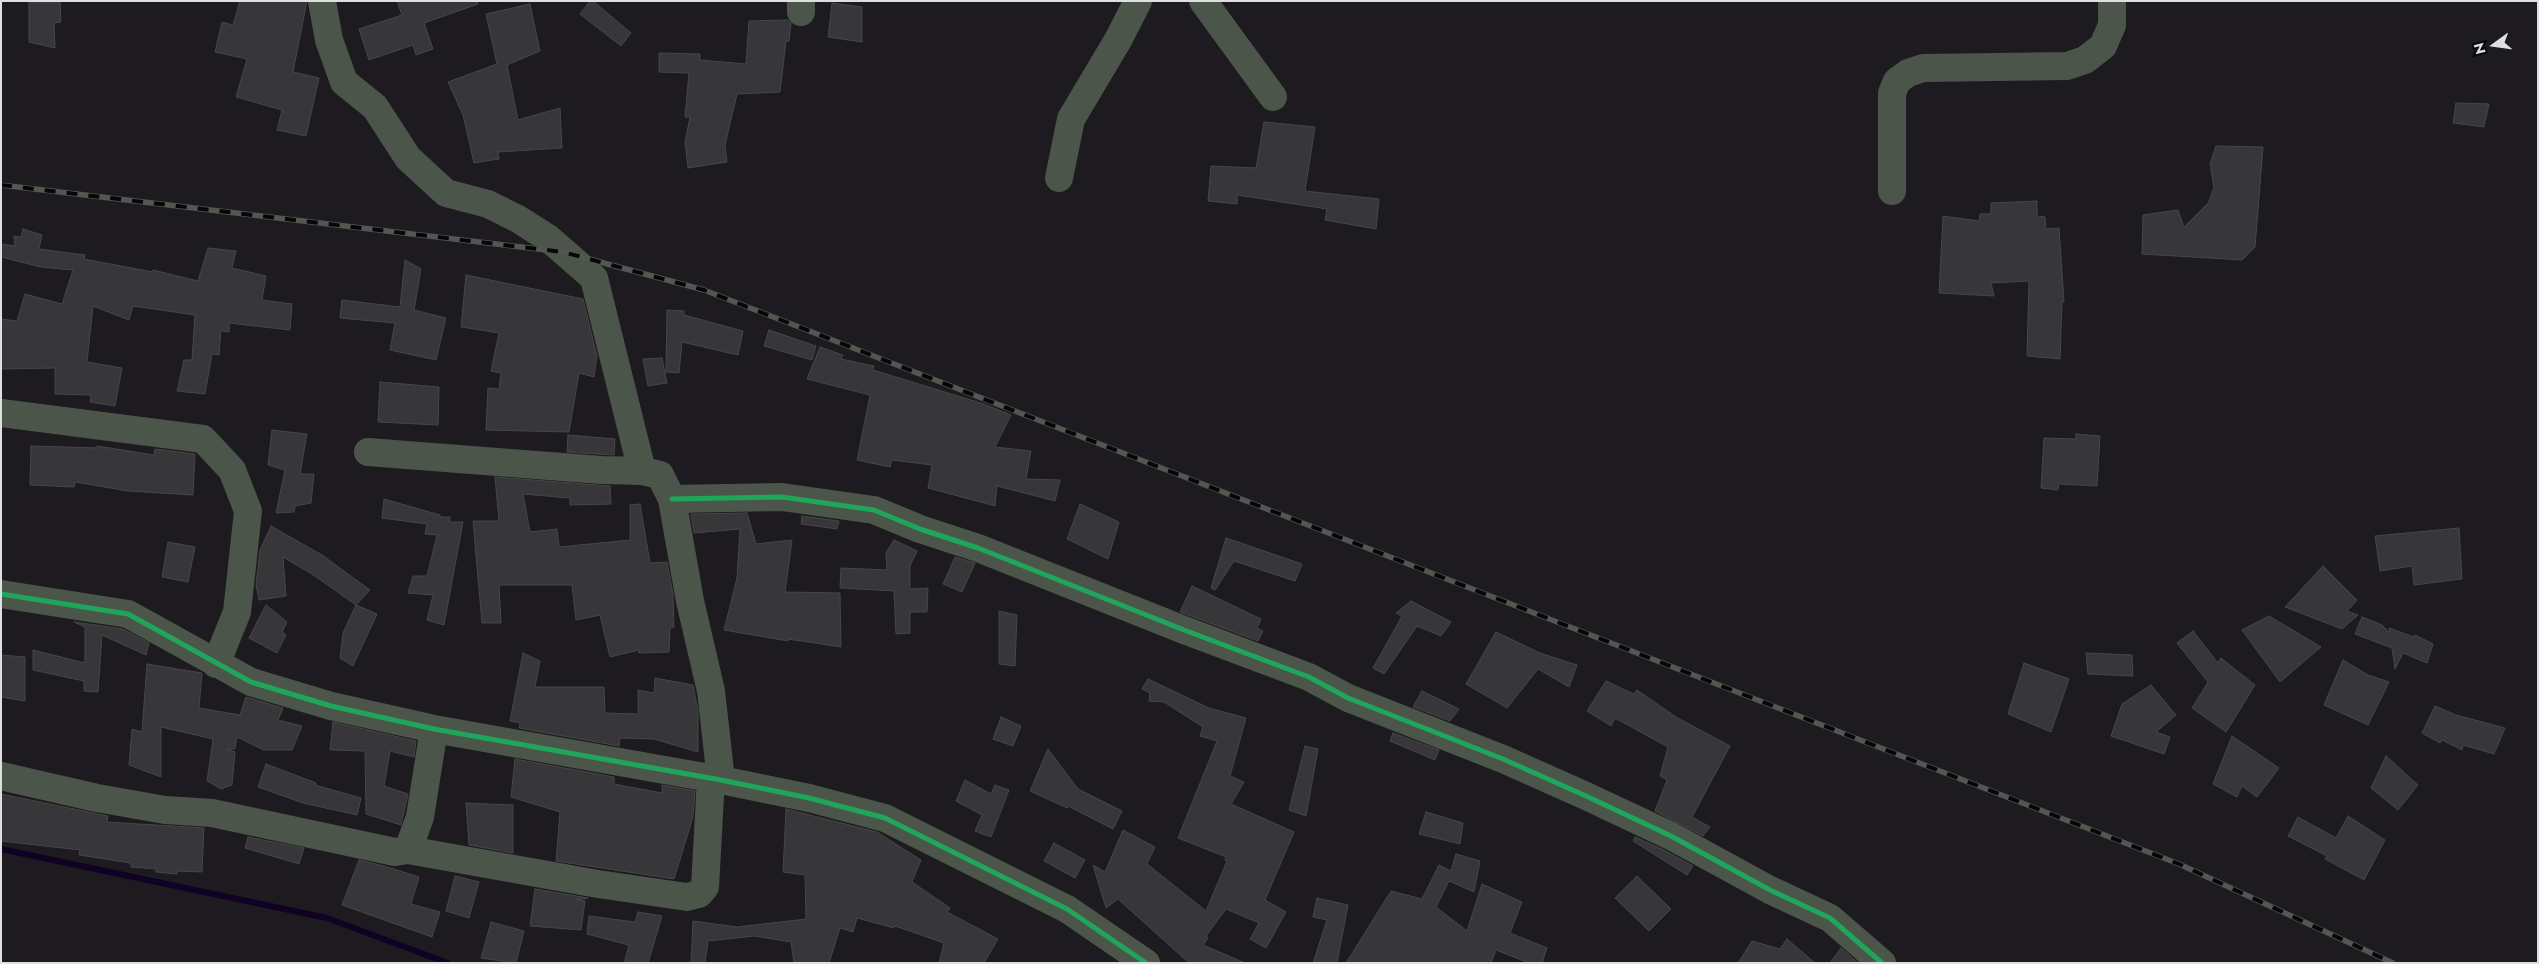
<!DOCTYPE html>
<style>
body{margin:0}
#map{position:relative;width:2539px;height:964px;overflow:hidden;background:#1d1b1f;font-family:Jost,sans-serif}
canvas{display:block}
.frame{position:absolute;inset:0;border:2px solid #dfdee2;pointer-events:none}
.north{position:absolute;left:2469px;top:20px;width:50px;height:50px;-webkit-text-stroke:4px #060608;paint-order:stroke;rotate:256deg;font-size:14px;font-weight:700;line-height:20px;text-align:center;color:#dfdee2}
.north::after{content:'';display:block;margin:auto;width:18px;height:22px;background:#dfdee2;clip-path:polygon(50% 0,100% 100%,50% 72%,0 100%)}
</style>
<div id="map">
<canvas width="2539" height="964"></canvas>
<div class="frame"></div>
<div class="north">N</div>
</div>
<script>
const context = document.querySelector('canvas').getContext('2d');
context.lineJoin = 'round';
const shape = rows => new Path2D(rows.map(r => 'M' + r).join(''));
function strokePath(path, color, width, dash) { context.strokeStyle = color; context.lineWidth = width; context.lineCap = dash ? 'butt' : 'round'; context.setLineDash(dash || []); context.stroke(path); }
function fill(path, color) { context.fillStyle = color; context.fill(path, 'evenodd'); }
strokePath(shape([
 [1,849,327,918,448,963]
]), '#0f0224', 6);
const building = shape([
 [240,1,307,1,293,72,319,78,306,136,277,130,282,110,236,97,247,59,215,52,222,22,233,25,240,1],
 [397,1,477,1,478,4,424,23,433,49,416,55,413,45,369,60,359,29,402,15,397,1],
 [590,1,593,1,631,33,621,46,580,14,590,1],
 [29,2,60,2,61,22,54,23,55,48,29,42,29,2],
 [832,3,862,7,862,42,828,37,832,3],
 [530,4,540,51,507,65,518,120,560,108,562,148,498,152,499,159,474,163,463,115,448,82,497,64,486,14,530,4],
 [787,20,791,23,789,41,786,41,780,92,737,94,725,145,727,162,688,168,685,142,690,117,685,117,689,73,659,72,659,53,700,54,700,60,746,64,749,21,787,20],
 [2456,103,2489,104,2484,127,2453,123,2456,103],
 [1264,122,1315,127,1305,191,1379,199,1376,229,1325,220,1327,209,1237,195,1237,204,1208,201,1211,166,1256,168,1264,122],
 [2216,146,2263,147,2255,247,2242,260,2142,254,2143,215,2178,210,2184,227,2209,202,2214,187,2210,164,2216,146],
 [2037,201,2037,216,2045,217,2046,229,2059,228,2064,302,2062,302,2060,359,2027,356,2029,281,1991,283,1994,296,1939,293,1943,216,1979,221,1980,214,1991,214,1991,203,2037,201],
 [23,229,42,235,39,249,85,255,84,259,153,272,153,270,198,281,208,248,236,251,232,268,266,276,262,300,292,304,290,330,229,323,229,332,221,331,219,355,212,354,205,394,177,391,184,360,192,360,195,315,133,306,129,320,93,306,87,362,122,368,115,406,90,402,91,395,55,394,55,368,1,369,1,319,17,321,25,294,62,304,73,270,41,267,1,257,1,244,15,246,14,236,21,237,23,229],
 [405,260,421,269,414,310,446,318,436,360,390,350,395,323,340,318,342,300,400,307,405,260],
 [466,275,583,299,597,356,594,377,579,373,569,432,486,430,488,388,499,389,501,373,491,371,499,333,461,327,466,275],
 [667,310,684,311,684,315,743,331,738,355,682,342,679,373,666,372,667,310],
 [769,330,816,346,812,360,764,346,769,330],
 [820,347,843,355,841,359,874,366,873,370,984,404,1011,415,995,447,1031,451,1026,479,1060,480,1055,501,997,486,995,506,928,488,932,465,892,460,890,467,857,460,870,395,807,379,820,347],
 [662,358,667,383,648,386,643,359,662,358],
 [380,382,439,387,438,425,378,422,380,382],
 [272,430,307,434,300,474,314,474,311,503,295,506,294,512,276,513,285,470,268,465,272,430],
 [2076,434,2100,436,2097,486,2059,484,2058,490,2041,488,2044,438,2076,439,2076,434],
 [568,435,615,439,614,455,567,452,568,435],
 [31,446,97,448,97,446,154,455,155,449,195,454,193,495,128,491,75,482,74,487,30,485,31,446],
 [495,477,610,486,611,504,570,505,570,498,523,494,530,532,557,529,559,547,630,540,630,505,640,504,650,563,667,562,673,594,674,627,670,628,669,652,639,653,639,650,610,657,600,615,576,620,572,585,499,585,501,623,482,623,473,521,499,521,495,477],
 [384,499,440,515,440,517,450,517,450,522,463,522,444,625,427,620,433,595,408,593,413,576,427,576,437,535,425,534,427,524,382,518,384,499],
 [1080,504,1119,522,1108,559,1067,539,1080,504],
 [747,513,756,544,792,540,785,592,840,593,841,647,788,639,788,641,724,630,737,578,740,529,694,533,691,514,747,513],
 [802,516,839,521,837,529,801,524,802,516],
 [271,526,322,555,370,590,356,605,312,574,283,557,286,596,259,600,256,585,260,550,271,526],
 [2459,528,2462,579,2414,585,2412,566,2380,571,2375,536,2459,528],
 [1226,538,1302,564,1295,581,1234,561,1215,590,1211,588,1226,538],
 [894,540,917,551,910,566,910,589,928,588,927,612,910,612,910,633,896,634,894,591,840,588,841,568,887,570,886,553,894,540],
 [168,542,195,547,188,582,162,577,168,542],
 [955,557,975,563,962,592,943,584,955,557],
 [2323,566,2357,600,2347,611,2358,615,2342,629,2285,607,2323,566],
 [1192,586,1261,619,1257,628,1263,631,1258,641,1180,612,1192,586],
 [1411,601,1451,622,1441,636,1417,626,1384,674,1373,668,1402,616,1396,613,1411,601],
 [266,605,287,622,282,632,286,635,277,653,249,638,266,605],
 [356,605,377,614,353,666,340,658,343,633,356,605],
 [999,611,1017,615,1015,666,999,664,999,611],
 [2269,616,2321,647,2280,682,2242,630,2269,616],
 [2362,617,2382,625,2390,633,2389,628,2414,637,2415,635,2433,644,2427,663,2403,653,2395,669,2392,648,2355,634,2362,617],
 [74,622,123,629,149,643,146,655,102,635,98,692,84,691,84,681,33,670,33,650,85,663,85,627,74,622],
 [2193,631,2218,663,2221,658,2255,685,2226,732,2192,708,2208,682,2177,643,2193,631],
 [1496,632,1540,653,1577,665,1569,687,1538,669,1507,708,1466,684,1496,632],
 [523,653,540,661,535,687,604,687,605,713,638,714,638,690,654,693,655,678,693,685,698,711,698,752,654,739,620,738,619,746,519,728,520,723,510,721,523,653],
 [2086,653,2132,655,2133,676,2088,674,2086,653],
 [1,655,25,657,25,701,1,697,1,655],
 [2343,660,2368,675,2389,682,2368,725,2324,705,2343,660],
 [2024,663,2069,679,2051,732,2008,714,2024,663],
 [147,664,202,673,199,708,240,715,246,697,283,708,278,720,302,726,292,750,264,750,237,737,235,749,227,749,235,752,232,785,221,789,207,781,213,739,161,727,161,777,129,765,132,729,142,732,147,664],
 [1148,679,1209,708,1246,718,1230,776,1244,782,1231,804,1294,832,1265,900,1286,912,1266,948,1250,939,1259,923,1226,909,1206,936,1208,938,1203,945,1245,963,1189,963,1118,899,1106,908,1093,865,1105,872,1123,830,1155,847,1147,864,1206,911,1227,861,1225,860,1226,857,1178,838,1217,741,1200,736,1203,727,1164,702,1149,701,1150,693,1142,689,1148,679],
 [1606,681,1634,694,1637,690,1676,717,1730,746,1692,817,1710,827,1703,836,1655,811,1667,780,1660,776,1668,747,1615,718,1611,726,1587,711,1606,681],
 [2151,685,2176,715,2156,732,2170,737,2164,754,2111,736,2122,704,2151,685],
 [1422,691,1459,709,1450,721,1413,707,1422,691],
 [2435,706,2456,715,2505,728,2494,754,2463,745,2462,750,2442,740,2440,743,2422,733,2435,706],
 [1001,717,1021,726,1013,746,993,739,1001,717],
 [333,722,416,741,414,757,390,751,384,786,408,794,401,825,366,814,365,751,330,750,333,722],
 [1393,733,1439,750,1435,760,1390,741,1393,733],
 [2232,736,2279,768,2257,797,2242,786,2237,797,2213,784,2232,736],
 [1305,746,1318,749,1306,816,1289,810,1305,746],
 [1048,749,1078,789,1122,811,1113,829,1068,806,1067,808,1030,791,1048,749],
 [2386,756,2418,785,2398,810,2371,788,2386,756],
 [515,759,614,777,614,784,662,793,662,785,695,791,693,817,674,879,556,861,560,812,511,797,515,759],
 [266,764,316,783,315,785,361,798,357,815,303,803,258,787,266,764],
 [965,780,991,794,995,785,1009,790,991,837,975,831,982,815,956,801,965,780],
 [1,794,108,816,107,822,204,828,202,872,177,871,177,874,156,872,156,869,131,867,131,863,79,855,80,850,1,841,1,794],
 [466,803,513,805,513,853,469,845,466,803],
 [786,809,877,832,921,860,912,882,950,908,947,912,998,939,984,963,939,963,944,943,895,926,894,928,857,918,853,932,840,928,829,963,794,963,791,942,755,936,708,941,705,963,691,963,693,921,737,927,806,919,805,875,783,872,786,809],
 [1426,812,1463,823,1460,844,1419,834,1426,812],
 [2348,816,2385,840,2364,880,2325,859,2327,856,2288,836,2298,817,2336,838,2348,816],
 [248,837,304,848,299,864,245,848,248,837],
 [1635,837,1664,850,1693,866,1687,875,1633,841,1635,837],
 [1054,843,1085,860,1075,878,1044,861,1054,843],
 [1456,854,1480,861,1474,892,1449,881,1436,907,1467,931,1482,884,1522,902,1510,933,1547,948,1542,963,1529,963,1496,950,1491,963,1346,963,1391,891,1422,899,1439,865,1451,871,1456,854],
 [359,860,384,866,419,877,411,904,440,912,432,937,342,905,359,860],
 [455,876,479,882,469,918,446,911,455,876],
 [1637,876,1671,909,1649,931,1615,898,1637,876],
 [535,889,588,898,577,900,585,901,581,930,530,926,535,889],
 [1317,898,1348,905,1337,963,1313,963,1327,920,1313,917,1317,898],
 [638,912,662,916,648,963,624,963,629,945,587,934,589,916,635,922,638,912],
 [491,922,524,931,516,963,481,958,491,922],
 [1787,939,1815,963,1738,963,1752,941,1780,949,1787,939],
 [1841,948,1858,963,1830,963,1841,948]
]);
fill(building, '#373639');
strokePath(building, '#474649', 1);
strokePath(shape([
 [322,1,329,40,344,82,375,107,408,158,446,193,488,204,518,219,548,238,594,278,642,471],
 [801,1,801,12],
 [1203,1,1273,97],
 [1059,178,1071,119,1118,40,1138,1],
 [1892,191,1892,93,1897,81,1908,73,1923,68,2067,66,2085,60,2103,46,2112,25,2112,1],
 [1,413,203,439,232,470,248,511,237,612,216,664],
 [368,452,601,470,642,471,660,475,672,499,690,601,711,691,721,780],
 [672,499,782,497,874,510,920,529,978,548,1184,630,1309,677,1348,698,1503,759,1586,796,1671,836,1770,890,1830,918,1882,963],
 [1,594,128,614,251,682,331,706,434,729,721,780,809,798,885,818,1067,909,1146,963],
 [1,776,97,798,165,810,212,813,395,852,408,850,420,817,434,729],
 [408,850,598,884,687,897,699,894,705,887,711,778]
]), '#4c5549', 28);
const rail = shape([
 [1,185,563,252,704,290,2179,864,2393,963]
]);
strokePath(rail, '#535751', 5.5);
strokePath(rail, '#060608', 4, [11]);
strokePath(shape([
 [672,499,782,497,874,510,920,529,978,548,1184,630,1309,677,1348,698,1503,759,1586,796,1671,836,1770,890,1830,918,1882,963],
 [1,594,128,614,251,682,331,706,434,729,721,780,809,798,885,818,1067,909,1146,963]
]), '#20a55d', 5);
</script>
